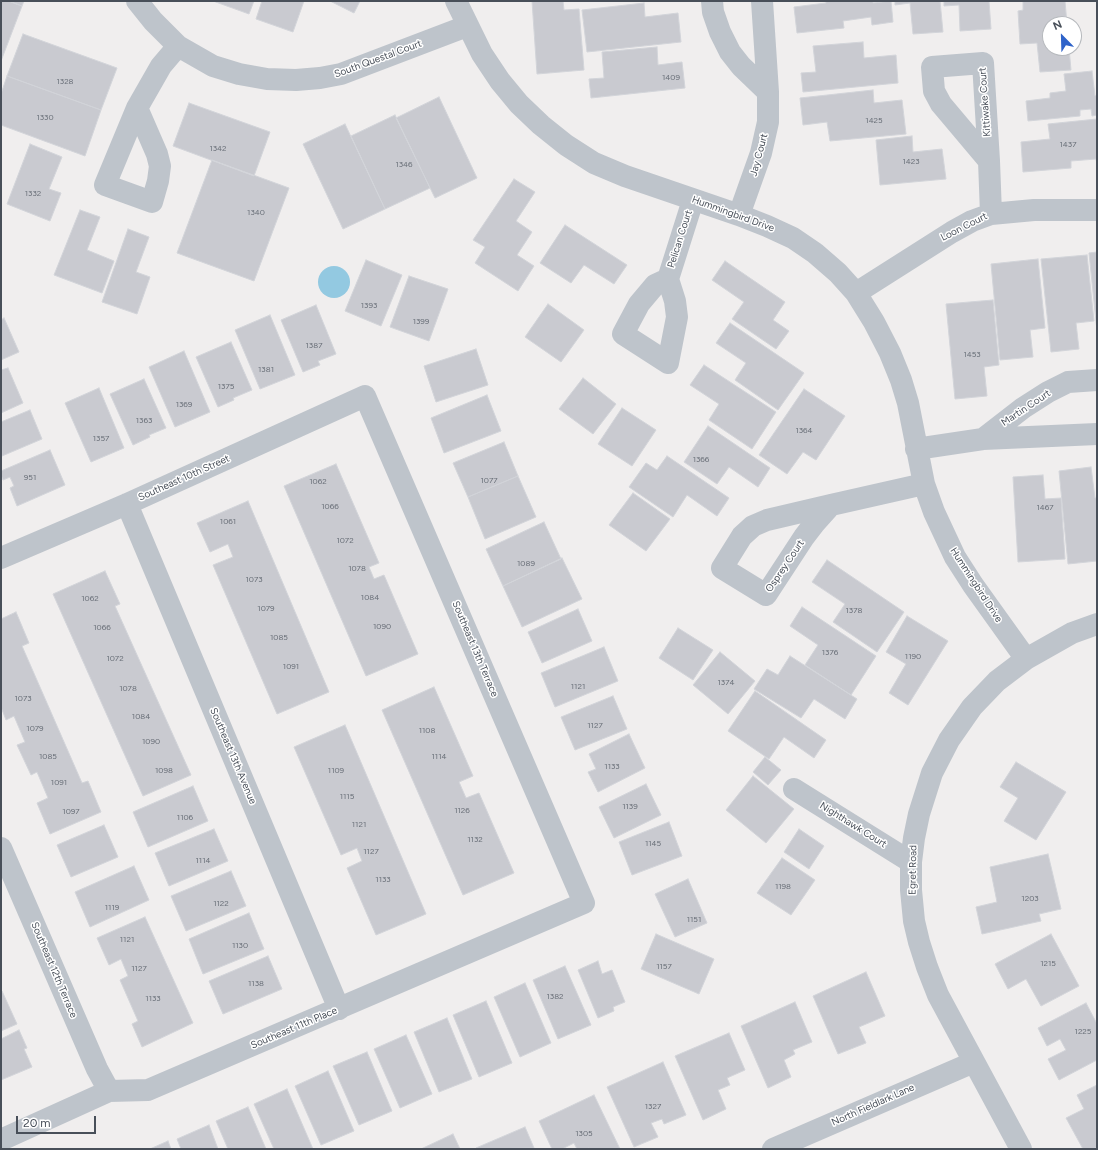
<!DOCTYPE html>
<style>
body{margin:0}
#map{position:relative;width:1098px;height:1150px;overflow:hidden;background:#f0eeee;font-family:Figtree,sans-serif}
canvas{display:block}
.frame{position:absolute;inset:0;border:2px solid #484f59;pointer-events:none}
.north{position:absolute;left:1042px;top:16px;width:40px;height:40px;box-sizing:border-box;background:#fff;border:1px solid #b6b9bd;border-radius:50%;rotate:337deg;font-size:11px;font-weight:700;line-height:16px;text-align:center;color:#484f59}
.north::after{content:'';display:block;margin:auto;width:14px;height:18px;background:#2f63c9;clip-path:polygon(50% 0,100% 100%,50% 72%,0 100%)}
.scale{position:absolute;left:16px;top:1116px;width:80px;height:18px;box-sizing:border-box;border:2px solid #484f59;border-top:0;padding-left:5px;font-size:12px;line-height:14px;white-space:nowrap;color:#484f59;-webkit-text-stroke:3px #fff;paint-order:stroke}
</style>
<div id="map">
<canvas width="1098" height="1150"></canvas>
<div class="frame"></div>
<div class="north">N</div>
<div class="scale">20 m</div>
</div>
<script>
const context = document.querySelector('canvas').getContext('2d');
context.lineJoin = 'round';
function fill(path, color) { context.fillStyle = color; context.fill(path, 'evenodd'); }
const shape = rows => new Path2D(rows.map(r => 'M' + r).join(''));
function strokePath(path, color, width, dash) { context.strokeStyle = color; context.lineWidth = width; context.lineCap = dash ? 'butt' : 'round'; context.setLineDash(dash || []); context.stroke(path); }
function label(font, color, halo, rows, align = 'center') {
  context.font = font + ' Figtree,sans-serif'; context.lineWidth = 3; context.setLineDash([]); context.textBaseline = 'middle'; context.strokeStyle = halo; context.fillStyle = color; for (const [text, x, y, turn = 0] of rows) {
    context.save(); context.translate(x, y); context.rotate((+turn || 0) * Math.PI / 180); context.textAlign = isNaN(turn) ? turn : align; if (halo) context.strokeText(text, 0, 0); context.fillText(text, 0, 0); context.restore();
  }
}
fill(shape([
 '318 282a16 16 0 1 1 32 0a16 16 0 1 1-32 0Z'
]), '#93c9e1');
const building = shape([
 [1,1,9,1,22,6,1,61,1,1],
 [8,1,24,1,22,6,8,1],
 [213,1,254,1,249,14,213,1],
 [262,1,304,1,293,32,256,19,262,1],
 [330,1,360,1,354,13,330,1],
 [532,1,563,1,564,10,579,9,584,70,537,74,532,1],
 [826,1,873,1,873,3,891,1,893,22,872,25,871,17,843,21,844,28,797,33,794,7,826,3,826,1],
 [895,1,940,1,943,32,913,34,910,3,895,5,895,1],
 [944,1,989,1,991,29,960,31,959,5,944,6,944,1],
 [1023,1,1065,1,1067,24,1050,24,1050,48,1069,48,1071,70,1040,72,1037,43,1020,44,1018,11,1023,10,1023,1],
 [644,3,645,17,678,13,681,42,587,52,582,10,644,3],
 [23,34,117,68,101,110,7,76,23,34],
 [863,42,864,58,896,55,898,83,803,92,801,73,816,72,813,46,863,42],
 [657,47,658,65,682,62,685,88,591,98,589,79,604,78,602,52,657,47],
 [1092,71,1095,96,1097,95,1097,115,1092,116,1091,109,1080,110,1080,116,1028,121,1026,101,1050,98,1050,93,1066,91,1064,74,1092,71],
 [7,76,101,110,85,156,1,125,1,94,7,76],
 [873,90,874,103,902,100,906,134,830,141,827,122,803,125,800,98,873,90],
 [439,97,477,178,435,198,396,118,439,97],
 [189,103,270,132,254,176,173,146,189,103],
 [395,115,430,188,385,209,351,136,395,115],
 [1097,119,1097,164,1096,159,1071,161,1071,168,1023,172,1021,142,1050,139,1048,124,1097,119],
 [345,124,385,209,343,229,303,144,345,124],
 [912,136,913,152,942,149,946,179,880,185,876,140,912,136],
 [30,144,62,157,49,189,61,193,50,221,7,204,30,144],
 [212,160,289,188,254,281,177,253,212,160],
 [514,179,535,192,516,221,532,232,517,255,534,266,518,291,475,263,485,247,473,240,514,179],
 [80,210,100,217,87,250,114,261,102,293,54,275,80,210],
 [565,225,627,265,614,284,584,265,571,283,540,263,565,225],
 [128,229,149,237,136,272,150,277,137,314,102,302,128,229],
 [1097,252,1097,331,1089,253,1097,252],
 [1087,255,1094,321,1076,323,1079,349,1051,352,1041,259,1087,255],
 [1038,259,1045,328,1030,330,1033,357,1000,360,991,264,1038,259],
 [366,260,402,275,381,326,345,311,366,260],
 [725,261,785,302,773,320,789,331,776,349,732,319,744,302,712,280,725,261],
 [409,276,448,289,429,341,390,327,409,276],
 [993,300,999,365,984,367,987,396,955,399,946,304,993,300],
 [548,304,584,330,561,362,525,337,548,304],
 [316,305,336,354,318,361,320,365,303,372,281,320,316,305],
 [270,315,295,375,260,389,235,330,270,315],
 [4,318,19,352,1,360,1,320,4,318],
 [730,323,804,373,778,410,735,380,746,363,716,343,730,323],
 [231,342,252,390,233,398,234,400,218,407,196,357,231,342],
 [476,349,488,385,436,402,424,366,476,349],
 [184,351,210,412,175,427,149,367,184,351],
 [704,365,776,412,752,449,709,420,719,404,690,385,704,365],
 [8,368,23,403,1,413,1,370,8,368],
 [583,378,616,404,593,434,559,409,583,378],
 [144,379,166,428,149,435,150,437,133,445,110,394,144,379],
 [99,388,124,448,91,462,65,403,99,388],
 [804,389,845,416,816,460,803,452,787,474,759,455,804,389],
 [487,395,501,431,444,453,431,418,487,395],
 [622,408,656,430,632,466,598,444,622,408],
 [30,410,42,439,2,456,1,422,30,410],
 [708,426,770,468,758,487,729,467,717,484,684,462,708,426],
 [504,442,518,476,468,497,453,463,504,442],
 [50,450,65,485,17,506,10,488,14,486,10,477,3,480,1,475,1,471,50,450],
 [667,456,729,498,717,516,687,495,673,517,629,487,646,463,657,470,667,456],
 [336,464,379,563,369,567,374,579,384,575,418,654,366,676,284,486,336,464],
 [1091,467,1095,498,1097,498,1097,561,1068,564,1059,471,1091,467],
 [1043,475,1045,499,1061,498,1065,559,1018,562,1013,477,1043,475],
 [518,476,536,517,485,539,468,497,518,476],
 [633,493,670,519,646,551,609,525,633,493],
 [248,501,329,692,277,714,213,565,233,557,228,544,210,552,197,523,248,501],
 [544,522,561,559,503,586,486,549,544,522],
 [562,558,582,599,522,627,503,586,562,558],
 [827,560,904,612,877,652,833,622,845,604,812,582,827,560],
 [105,571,120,604,115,606,191,775,143,796,53,594,105,571],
 [802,607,876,656,851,695,805,665,818,645,790,626,802,607],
 [578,609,592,641,542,663,528,632,578,609],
 [16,612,29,643,22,646,82,783,88,781,101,812,50,834,37,803,48,798,37,772,31,775,17,745,25,742,14,716,6,720,1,707,1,619,16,612],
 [907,616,948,641,908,705,889,693,906,664,886,652,907,616],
 [678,628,713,650,693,680,659,658,678,628],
 [604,647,618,681,555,707,541,673,604,647],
 [720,652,755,681,728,714,693,685,720,652],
 [790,656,857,699,845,719,814,699,801,718,754,689,767,669,778,675,790,656],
 [434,687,473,776,459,782,466,798,479,793,514,873,463,895,382,710,434,687],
 [755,691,826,740,814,758,784,737,769,759,728,731,755,691],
 [613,696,627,729,575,750,561,717,613,696],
 [345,725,426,914,376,935,347,868,362,861,357,848,341,855,294,747,345,725],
 [629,734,645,768,598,792,588,772,596,769,589,754,629,734],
 [765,757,781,770,768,785,753,772,765,757],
 [1016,762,1066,792,1036,840,1004,821,1018,798,1000,787,1016,762],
 [753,776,794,809,766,843,726,810,753,776],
 [646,784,661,815,614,838,599,807,646,784],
 [193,786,208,821,148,847,133,812,193,786],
 [669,822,682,856,632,875,619,842,669,822],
 [104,825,118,857,71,877,57,845,104,825],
 [214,829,228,861,169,886,155,853,214,829],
 [799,829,824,846,809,869,784,852,799,829],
 [1048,854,1061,909,1039,914,1041,921,982,934,976,907,997,902,990,867,1048,854],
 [782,858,815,880,791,915,757,893,782,858],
 [134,866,149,900,90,927,75,892,134,866],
 [231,871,246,906,186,931,171,896,231,871],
 [688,879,707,923,675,937,655,894,688,879],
 [249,913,264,949,203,974,189,939,249,913],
 [145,917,193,1023,142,1047,132,1024,138,1021,120,980,128,976,121,959,109,965,97,938,145,917],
 [656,934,714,959,699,994,641,969,656,934],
 [1051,934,1079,986,1041,1006,1026,979,1008,989,995,964,1051,934],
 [268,956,282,989,223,1014,209,981,268,956],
 [598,961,602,974,612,970,625,1002,613,1007,614,1011,598,1018,578,970,598,961],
 [565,966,591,1025,558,1039,533,980,565,966],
 [866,972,885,1016,859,1027,866,1043,838,1054,813,996,866,972],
 [525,983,551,1043,520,1057,494,997,525,983],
 [1,991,2,991,17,1024,1,1031,1,991],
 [486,1001,512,1063,479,1077,453,1015,486,1001],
 [795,1002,812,1042,793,1050,795,1054,784,1060,791,1077,768,1088,741,1026,795,1002],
 [1086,1003,1097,1024,1097,1060,1059,1080,1048,1059,1066,1050,1060,1039,1047,1046,1038,1028,1086,1003],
 [447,1018,472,1079,439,1092,414,1032,447,1018],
 [19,1030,27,1048,24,1049,32,1067,1,1080,1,1039,19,1030],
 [729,1033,745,1070,727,1078,730,1085,718,1090,726,1109,703,1120,675,1056,729,1033],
 [406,1035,432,1094,400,1108,374,1049,406,1035],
 [367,1052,392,1111,359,1125,333,1066,367,1052],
 [663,1062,686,1115,664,1124,662,1119,651,1123,658,1137,634,1147,607,1087,663,1062],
 [328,1071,354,1131,321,1145,295,1086,328,1071],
 [1097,1085,1097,1147,1093,1149,1083,1149,1066,1118,1084,1109,1077,1095,1097,1085],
 [287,1089,313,1149,274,1149,254,1104,287,1089],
 [594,1095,620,1149,590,1149,589,1148,586,1149,577,1149,574,1143,562,1149,552,1149,539,1121,594,1095],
 [248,1107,266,1149,228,1149,216,1121,248,1107],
 [209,1125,218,1149,181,1149,177,1139,209,1125],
 [525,1127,534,1148,477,1149,476,1148,525,1127],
 [453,1134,460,1149,421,1149,453,1134],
 [168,1141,171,1149,150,1149,168,1141]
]);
fill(building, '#c9cad0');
strokePath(building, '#d2d4d9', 1);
strokePath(shape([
 [137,1,153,21,178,46,213,66,239,74,267,79,296,80,320,78,341,74,467,26],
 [456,1,482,54,500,81,519,104,541,125,566,145,594,163,625,176,739,215,767,226,793,238,815,253,838,273,856,293,874,322,890,353,901,380,908,403,924,484,934,512,955,557,973,585,1026,659],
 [712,1,713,12,720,32,730,52,741,66,768,92],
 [137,108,157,154,160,166,158,181,152,202,105,185,137,108,161,66,178,46],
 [989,161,941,104,934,91,932,67,983,63,989,161,991,214],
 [739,215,761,153,768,122,768,92,762,1],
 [668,279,675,301,677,317,668,363,623,334,639,304,655,285,668,279,693,200],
 [856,293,952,232,972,221,991,214,1034,210,1097,210],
 [983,439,1023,408,1048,392,1068,382,1097,380],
 [916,449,983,439,1097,434],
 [127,504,339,1009],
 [831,505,814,524,804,537,766,595,722,568,742,536,753,526,767,520,831,505,924,484],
 [1,558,127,504,365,396,584,903,148,1090,109,1091,1,1140],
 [794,789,911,862],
 [1,848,97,1069,109,1091],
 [773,1149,974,1062],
 [1021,1149,938,995,927,967,919,942,914,921,911,890,911,862,914,838,919,814,932,773,949,740,972,707,997,681,1026,659,1072,633,1097,624]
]), '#bec4cb', 22);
label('8px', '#686e77', null, [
 ["1409",671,78],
 ["1328",65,82],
 ["1330",45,118],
 ["1425",874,121],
 ["1437",1068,145],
 ["1342",218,149],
 ["1423",911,162],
 ["1346",404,165],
 ["1332",33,194],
 ["1340",256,213],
 ["1393",369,306],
 ["1399",421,322],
 ["1387",314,346],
 ["1453",972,355],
 ["1381",266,370],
 ["1375",226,387],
 ["1369",184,405],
 ["1363",144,421],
 ["1364",804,431],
 ["1357",101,439],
 ["1366",701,460],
 ["951",30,478],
 ["1077",489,481],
 ["1062",318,482],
 ["1066",330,507],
 ["1467",1045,508],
 ["1061",228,522],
 ["1072",345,541],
 ["1089",526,564],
 ["1078",357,569],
 ["1073",254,580],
 ["1084",370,598],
 ["1062",90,599],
 ["1079",266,609],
 ["1378",854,611],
 ["1090",382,627],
 ["1066",102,628],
 ["1085",279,638],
 ["1376",830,653],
 ["1190",913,657],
 ["1072",115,659],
 ["1091",291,667],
 ["1374",726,683],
 ["1121",578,687],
 ["1078",128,689],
 ["1073",23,699],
 ["1084",141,717],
 ["1127",595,726],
 ["1079",35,729],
 ["1108",427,731],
 ["1090",151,742],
 ["1085",48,757],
 ["1114",439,757],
 ["1133",612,767],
 ["1098",164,771],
 ["1109",336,771],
 ["1091",59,783],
 ["1115",347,797],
 ["1139",630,807],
 ["1126",462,811],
 ["1097",71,812],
 ["1106",185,818],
 ["1121",359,825],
 ["1132",475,840],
 ["1145",653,844],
 ["1127",371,852],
 ["1114",203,861],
 ["1133",383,880],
 ["1198",783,887],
 ["1203",1030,899],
 ["1122",221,904],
 ["1119",112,908],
 ["1151",694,920],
 ["1121",127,940],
 ["1130",240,946],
 ["1215",1048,964],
 ["1157",664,967],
 ["1127",139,969],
 ["1138",256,984],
 ["1382",555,997],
 ["1133",153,999],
 ["1225",1083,1032],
 ["1327",653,1107],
 ["1305",584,1134]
]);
label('10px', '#484f59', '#fff', [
 ["South Questal Court",378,59,-20],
 ["Kittiwake Court",985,102,-94],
 ["Jay Court",759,155,-75],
 ["Hummingbird Drive",733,214,20],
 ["Loon Court",964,227,-27],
 ["Pelican Court",680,239,-72],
 ["Martin Court",1026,408,-34],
 ["Southeast 10th Street",184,478,-24],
 ["Osprey Court",785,566,-56],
 ["Hummingbird Drive",976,585,57],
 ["Southeast 13th Terrace",475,649,67],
 ["Southeast 13th Avenue",233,756,67],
 ["Nighthawk Court",853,825,32],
 ["Egret Road",913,870,-89],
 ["Southeast 12th Terrace",54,970,67],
 ["Southeast 11th Place",294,1028,-23],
 ["North Fieldlark Lane",873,1105,-24]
]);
</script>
